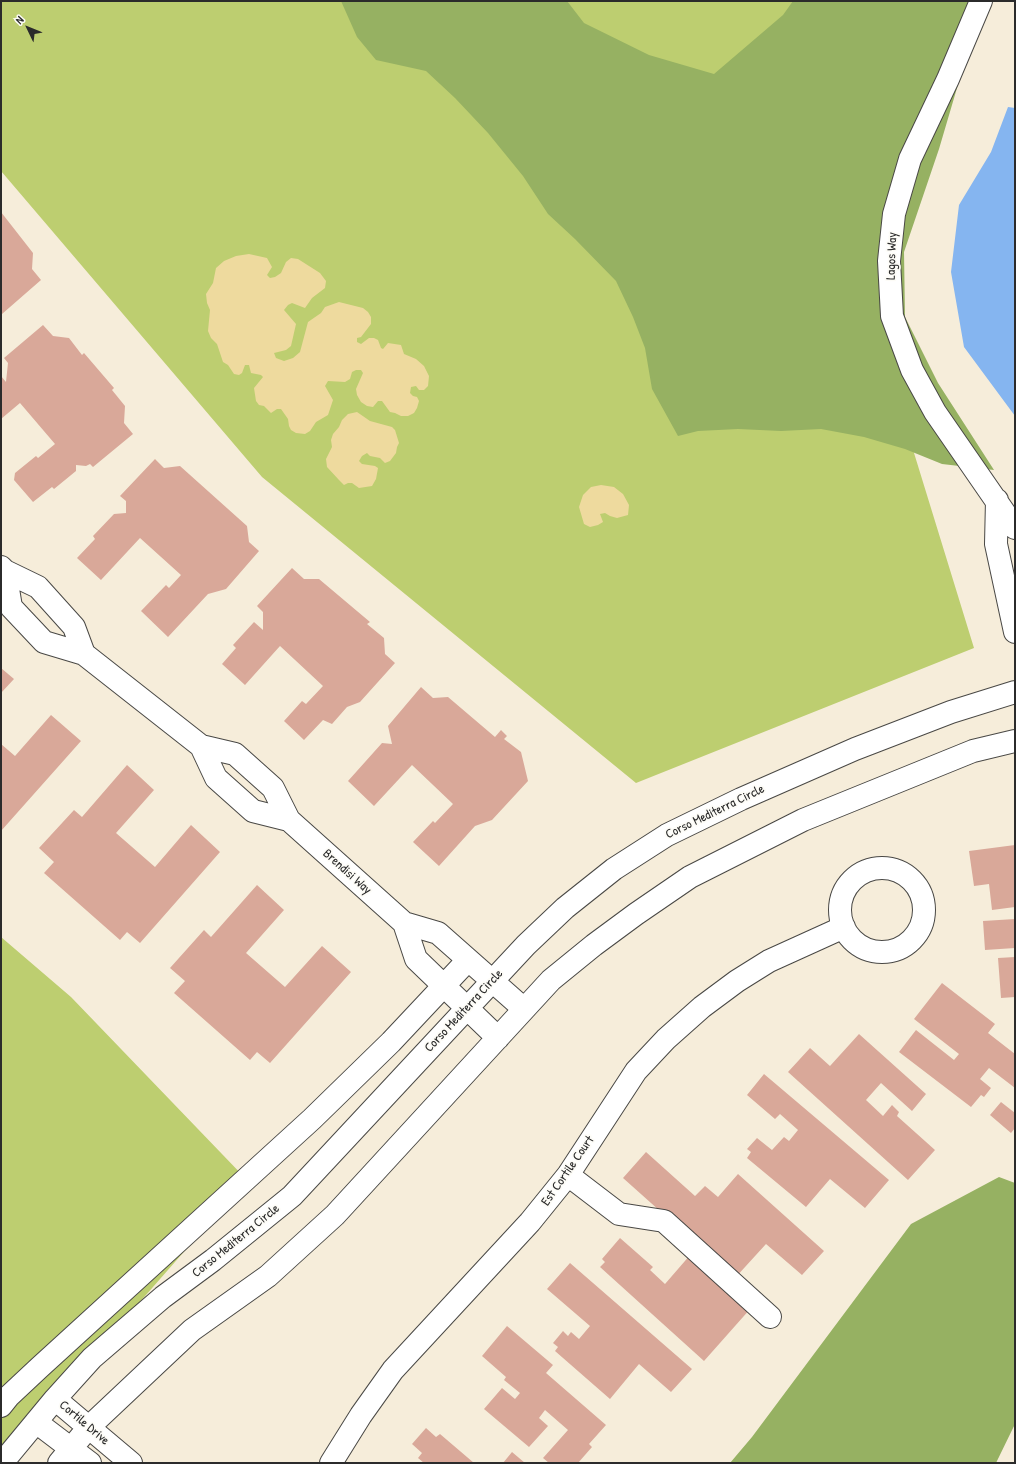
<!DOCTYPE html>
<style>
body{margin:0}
#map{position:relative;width:1016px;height:1464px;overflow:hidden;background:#f6edda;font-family:"Patrick Hand",sans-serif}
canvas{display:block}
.frame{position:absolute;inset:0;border:2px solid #2b2b2b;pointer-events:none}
.north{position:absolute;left:8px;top:8px;width:40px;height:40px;-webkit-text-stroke:3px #fdfcf7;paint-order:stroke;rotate:313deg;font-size:11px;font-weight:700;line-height:16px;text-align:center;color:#2b2b2b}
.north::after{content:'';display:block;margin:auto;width:14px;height:18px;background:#2b2b2b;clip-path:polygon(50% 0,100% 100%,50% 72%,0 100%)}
</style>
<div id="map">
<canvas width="1016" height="1464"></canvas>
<div class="frame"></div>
<div class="north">N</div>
</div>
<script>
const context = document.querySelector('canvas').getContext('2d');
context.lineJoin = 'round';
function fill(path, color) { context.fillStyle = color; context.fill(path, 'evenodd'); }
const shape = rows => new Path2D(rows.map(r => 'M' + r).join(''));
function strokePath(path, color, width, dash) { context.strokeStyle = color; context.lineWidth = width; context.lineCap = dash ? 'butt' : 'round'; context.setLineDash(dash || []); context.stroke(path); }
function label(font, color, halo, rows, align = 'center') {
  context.font = font + ' "Patrick Hand",sans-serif'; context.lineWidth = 3.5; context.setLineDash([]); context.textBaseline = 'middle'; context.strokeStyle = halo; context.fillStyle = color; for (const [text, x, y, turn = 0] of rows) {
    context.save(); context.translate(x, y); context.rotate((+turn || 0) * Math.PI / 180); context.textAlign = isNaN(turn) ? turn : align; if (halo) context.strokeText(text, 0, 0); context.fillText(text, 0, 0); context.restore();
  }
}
fill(shape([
 [1,1,863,1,827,170,974,648,636,783,262,477,1,171],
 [1,937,71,997,247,1180,1,1460]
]), '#bdce70');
fill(shape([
 [341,1,567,1,584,23,649,55,714,74,783,15,793,1,978,1,962,71,939,149,904,252,905,317,938,383,994,470,942,464,905,449,864,437,821,429,781,431,738,429,698,431,678,436,652,389,645,348,633,317,616,281,575,239,548,214,523,176,488,133,455,98,426,71,376,60,357,37],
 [999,1177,1015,1183,1015,1424,996,1463,730,1463,752,1437,911,1224]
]), '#96b162');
fill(shape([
 [249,254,267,258,272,267,267,275,270,278,275,277,281,273,286,262,291,258,298,259,320,273,326,281,325,288,312,298,305,308,292,303,288,305,284,310,296,324,291,346,286,350,274,353,276,358,284,361,293,358,300,352,308,322,321,313,325,307,339,302,363,308,368,312,371,317,371,324,361,337,357,338,357,342,361,344,369,338,374,338,378,340,381,348,383,349,388,343,401,345,404,354,416,359,424,366,429,376,428,386,424,390,419,390,416,386,411,387,410,393,413,396,417,397,419,401,417,408,414,413,408,416,401,416,395,413,390,412,382,401,378,401,373,407,367,406,361,402,357,395,356,389,363,373,361,370,356,370,352,372,350,379,345,382,328,381,325,386,333,400,328,415,316,422,310,431,305,434,296,433,291,430,289,426,288,419,281,409,277,409,271,413,264,406,259,405,256,401,254,388,263,377,261,375,251,373,249,365,245,365,242,373,239,375,234,374,228,365,223,362,217,344,211,338,208,331,210,310,207,303,206,294,213,283,216,268,224,261,236,256],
 [357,412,370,421,392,427,395,430,399,443,397,447,396,453,390,461,385,463,380,458,370,456,367,453,362,456,359,461,362,464,375,466,378,468,376,479,372,486,359,488,352,483,348,483,344,485,339,480,327,467,326,459,332,447,331,440,333,434,339,427,342,420,348,414],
 [601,485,614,487,623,494,629,505,628,515,617,518,610,516,605,513,600,514,603,522,598,525,590,527,584,524,579,507,583,495,591,487]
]), '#eeda9e');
fill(shape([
 [1008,107,1015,108,1015,416,964,347,951,272,959,205,991,152]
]), '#85b5f0');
fill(shape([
 [1,212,33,253,32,269,41,280,2,314,1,312],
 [43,325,53,336,69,338,82,355,84,353,114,388,112,390,125,406,124,423,133,434,93,467,90,464,86,466,76,465,76,471,54,489,52,487,33,502,14,480,15,473,36,456,38,458,55,444,20,403,1,419,1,376,6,382,8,363,4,358],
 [155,459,164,468,180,466,247,526,249,542,259,551,226,589,208,594,168,637,141,611,166,585,169,588,181,575,140,538,101,580,77,558,95,539,93,536,114,514,126,513,126,501,120,496],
 [292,568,304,579,319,579,370,622,367,624,384,638,385,654,395,663,360,702,347,707,332,724,323,720,304,740,284,721,302,701,306,704,323,686,280,646,245,685,222,664,236,648,233,645,254,622,263,630,263,612,257,606],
 [1,668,14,679,1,693],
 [421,687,433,698,448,697,495,737,501,730,507,736,504,739,521,752,528,781,492,820,475,826,439,866,413,842,433,821,435,823,453,804,412,765,374,806,348,781,382,743,392,744,388,726],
 [51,715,81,741,1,831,1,744,15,756],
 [127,765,154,790,116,833,155,867,191,825,220,852,140,943,127,932,120,940,44,873,54,862,39,848,74,810,82,817],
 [1015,845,1015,907,992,910,989,884,974,886,969,851],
 [257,885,284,910,246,953,285,987,322,946,351,972,270,1063,257,1052,250,1060,174,993,185,981,170,968,204,930,211,937],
 [1015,919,1015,948,985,950,983,921],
 [1015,957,1015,997,1001,998,998,958],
 [942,983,995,1024,988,1033,1015,1054,1015,1088,989,1068,980,1079,991,1088,984,1097,981,1095,971,1107,899,1052,916,1030,954,1060,959,1054,914,1019],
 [859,1034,926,1094,912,1111,881,1083,866,1100,883,1116,892,1105,899,1112,897,1116,935,1150,908,1180,788,1072,810,1048,830,1066],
 [764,1074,889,1180,865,1208,830,1179,806,1207,747,1158,751,1152,747,1149,757,1138,772,1150,784,1137,789,1141,798,1130,780,1114,775,1119,747,1095],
 [1001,1102,1015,1113,1015,1128,1011,1133,990,1115],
 [646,1152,695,1196,705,1186,718,1197,738,1174,824,1251,802,1275,766,1244,735,1278,623,1178],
 [620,1238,653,1267,650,1270,665,1284,691,1254,751,1308,704,1361,600,1267,605,1262,602,1259],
 [570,1263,692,1369,671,1392,639,1364,610,1399,555,1351,558,1347,553,1343,563,1331,568,1336,571,1332,579,1339,590,1326,547,1289],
 [507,1326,553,1365,546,1373,606,1425,589,1444,592,1447,578,1463,549,1463,543,1458,568,1430,545,1410,539,1418,548,1426,529,1447,484,1409,502,1388,515,1399,520,1393,504,1380,506,1377,482,1356],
 [426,1428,436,1437,440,1434,474,1463,424,1463,418,1458,422,1453,412,1444],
 [512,1452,525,1463,503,1463]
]), '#d9a899');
const minor = shape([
 [981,1,948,79,910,159,894,214,889,261,892,316,912,370,935,412,1015,528],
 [997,500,996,544,1015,632],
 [1,567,5,571,38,587,74,627,84,654],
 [5,571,11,607,44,642,84,654,201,746,235,754,273,788,289,820,404,923,438,933,524,1009],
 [201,746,216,778,253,811,289,820],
 '840 910a42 42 0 1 1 84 0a42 42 0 1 1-84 0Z',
 [404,923,416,959,498,1038],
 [568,1175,619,1214,664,1221,770,1317],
 [55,1399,131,1463],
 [1,1406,9,1396,40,1367,312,1119,391,1042,468,960],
 [36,1422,90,1463],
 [2,1463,55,1399,92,1358,163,1297,213,1260,292,1196,526,945,565,908,614,869,667,835,741,799,855,749,951,712,1015,692],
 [59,1463,89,1427,192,1330,268,1276,335,1215,551,980,594,945,636,914,690,877,803,820,973,751,1015,741],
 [331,1463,361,1415,393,1370,530,1222,568,1175,636,1071,666,1039,702,1007,737,981,769,961,844,927]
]);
strokePath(minor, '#494845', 24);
strokePath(minor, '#fff', 22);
label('13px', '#2b2b2b', '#fdfcf7', [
 ["Lagos Way",892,256,-88],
 ["Corso Mediterra Circle",715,812,-26],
 ["Brendisi Way",347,872,42],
 ["Corso Mediterra Circle",464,1011,-47],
 ["Est Cortile Court",568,1171,-55],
 ["Corso Mediterra Circle",236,1241,-39],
 ["Cortile Drive",84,1423,40]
]);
</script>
